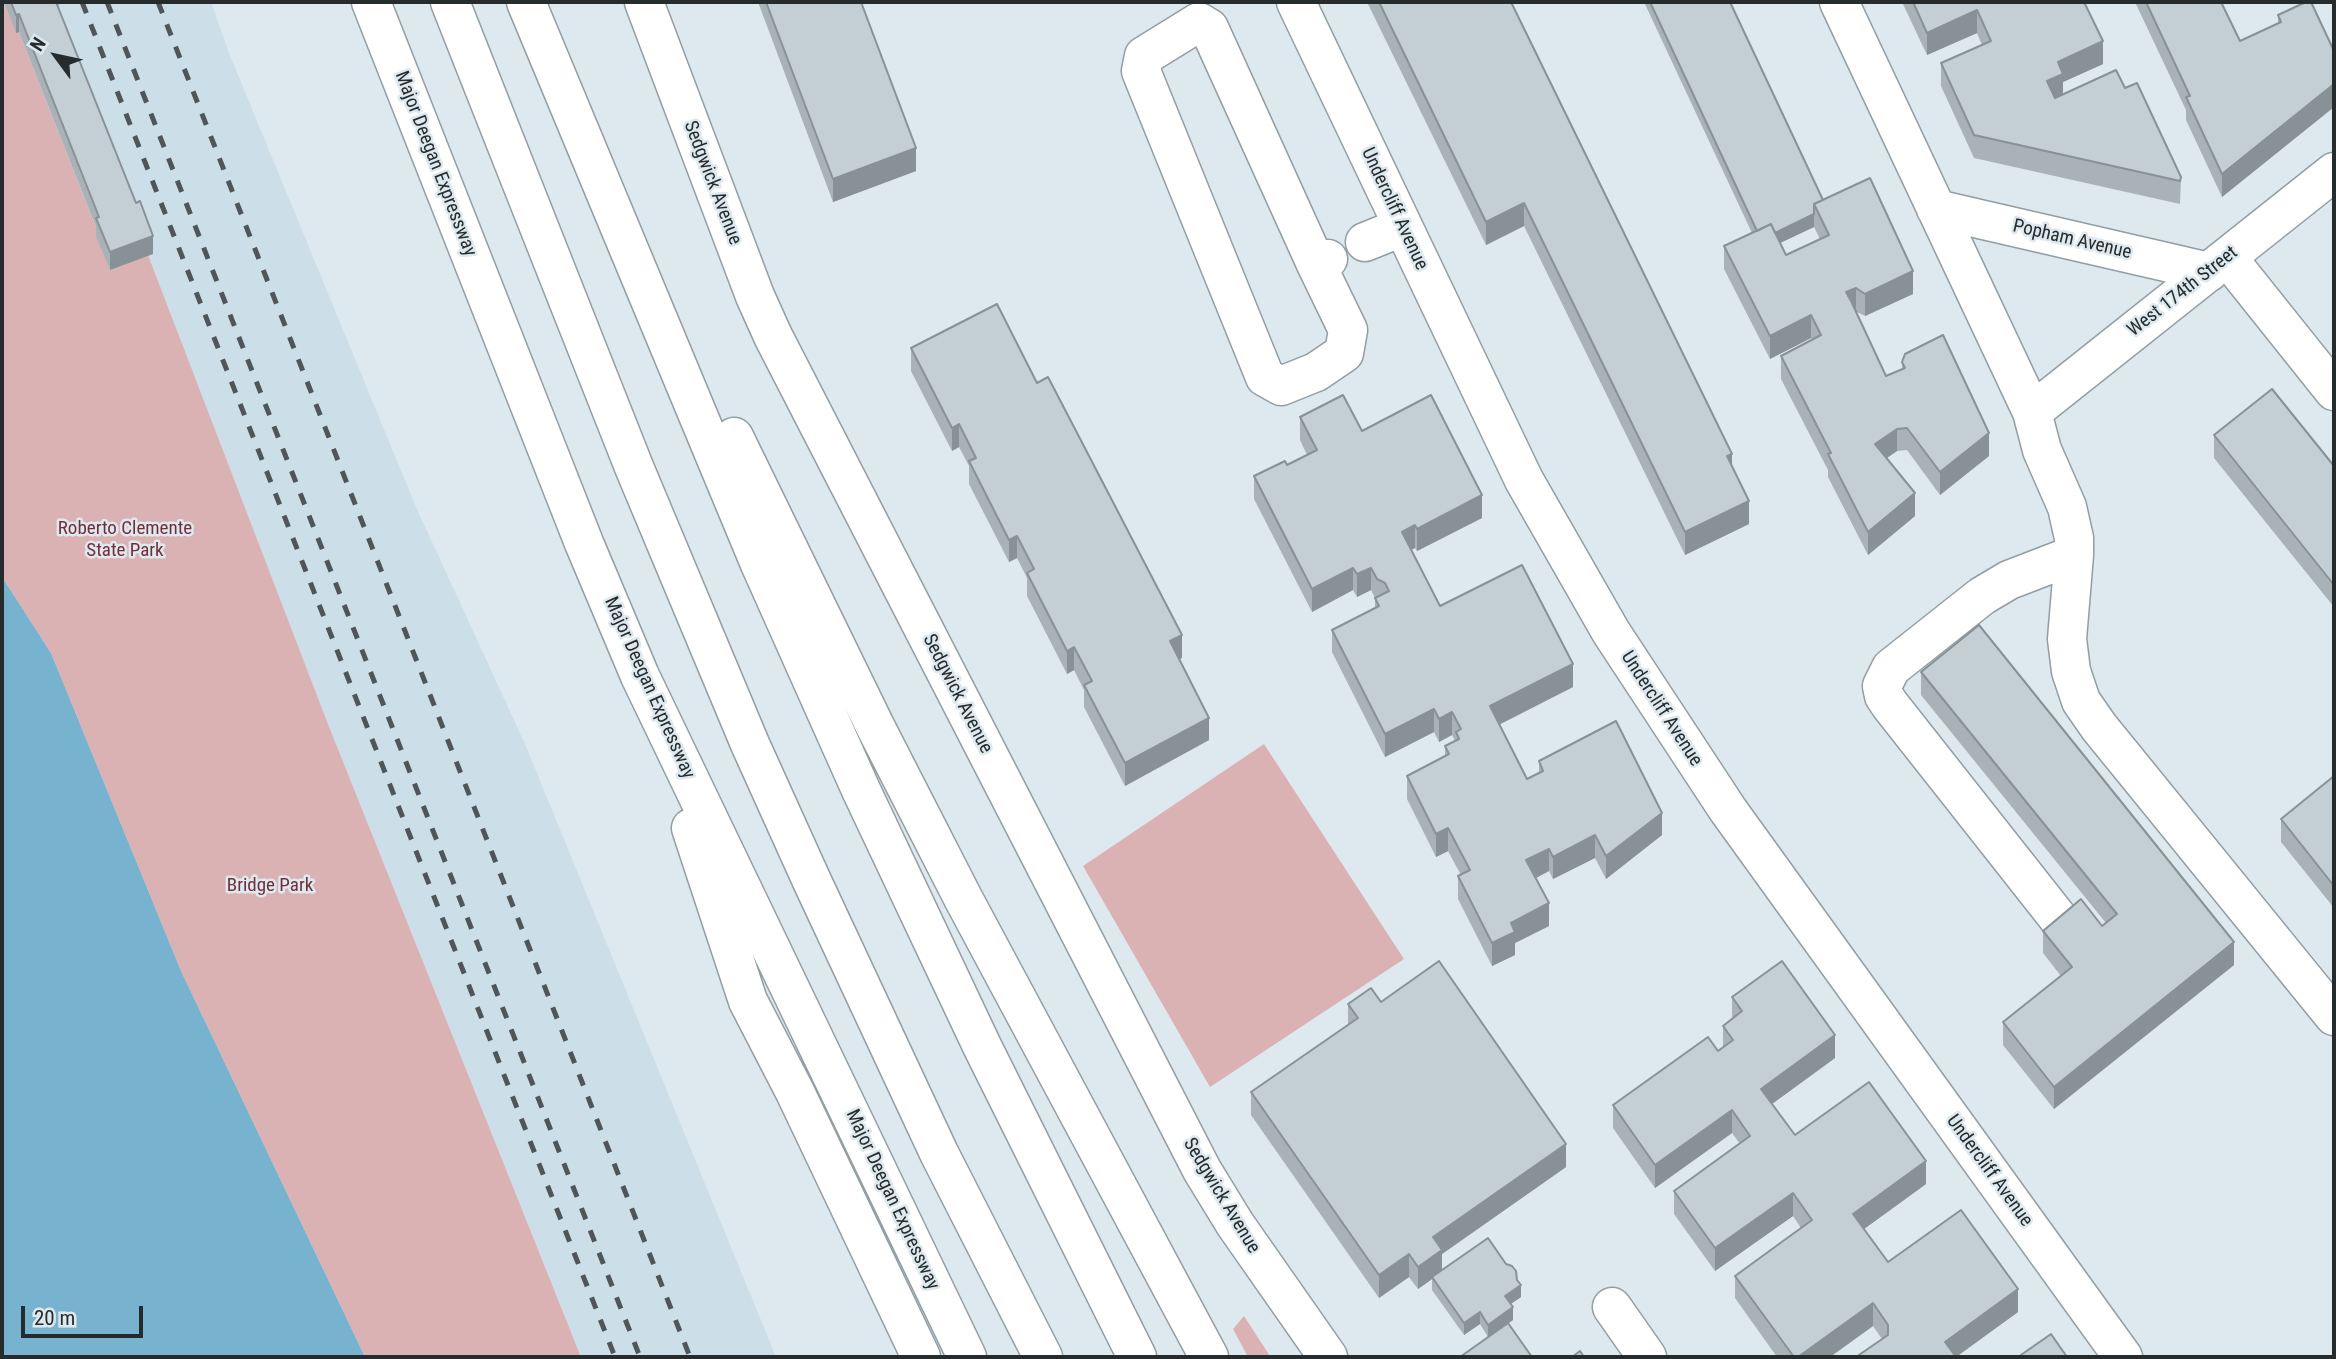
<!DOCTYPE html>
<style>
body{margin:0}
#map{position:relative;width:2336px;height:1359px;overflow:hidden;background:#dde9ef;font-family:"Roboto Condensed",sans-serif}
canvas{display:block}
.frame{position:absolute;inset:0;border:4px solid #262b2d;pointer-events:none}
.north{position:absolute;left:21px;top:21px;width:70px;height:70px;-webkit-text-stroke:5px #dde9ef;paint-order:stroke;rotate:303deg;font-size:19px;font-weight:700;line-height:28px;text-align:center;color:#262b2d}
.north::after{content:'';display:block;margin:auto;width:24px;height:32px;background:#262b2d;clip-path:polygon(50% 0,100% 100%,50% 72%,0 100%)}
.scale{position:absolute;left:21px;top:1306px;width:122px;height:32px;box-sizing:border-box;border:4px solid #262b2d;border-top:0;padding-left:9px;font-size:21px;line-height:24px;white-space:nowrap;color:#262b2d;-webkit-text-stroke:5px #dde9ef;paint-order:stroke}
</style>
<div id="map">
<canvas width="2336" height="1359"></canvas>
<div class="frame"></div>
<div class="north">N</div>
<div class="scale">20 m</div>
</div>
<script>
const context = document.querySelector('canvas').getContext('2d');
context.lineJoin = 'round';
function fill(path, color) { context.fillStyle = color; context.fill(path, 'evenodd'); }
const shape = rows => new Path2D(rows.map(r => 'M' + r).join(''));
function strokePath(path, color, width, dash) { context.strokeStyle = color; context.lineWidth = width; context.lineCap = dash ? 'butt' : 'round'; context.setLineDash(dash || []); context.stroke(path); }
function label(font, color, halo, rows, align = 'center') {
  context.font = font + ' "Roboto Condensed",sans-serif'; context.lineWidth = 5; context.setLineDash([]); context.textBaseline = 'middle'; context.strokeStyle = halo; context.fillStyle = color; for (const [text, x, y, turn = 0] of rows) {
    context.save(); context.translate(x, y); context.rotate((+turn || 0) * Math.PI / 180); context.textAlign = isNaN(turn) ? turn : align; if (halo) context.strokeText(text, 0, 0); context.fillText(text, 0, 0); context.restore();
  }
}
fill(shape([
 [4,2,211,2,229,53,416,507,525,744,776,1357,581,1357,328,724,148,256,110,270,99,235,19,32,16,33]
]), '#ccdfe9');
fill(shape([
 [2,2,4,2,16,32,19,32,99,235,110,270,148,255,328,724,581,1357,365,1357,181,971,51,653,2,577],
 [1264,744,1404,959,1210,1087,1083,866],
 [1244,1316,1268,1353,1271,1357,1248,1357,1233,1329]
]), '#dbb2b4');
fill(shape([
 [2,577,51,653,181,971,365,1357,2,1357]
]), '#77b2ce');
const minor = shape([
 [1296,2,1524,480,1611,632,1728,810,2123,1357],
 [1839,2,2032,412,2042,450,2067,507,2074,538,2074,555,2067,639,2071,671,2081,701,2099,727,2334,1016],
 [1936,209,2209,272],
 [1365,242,1402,227],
 [2227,257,2334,391],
 [1316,264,1209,28,1199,22,1144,56,1141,71,1265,377,1281,386,1316,372,1344,353,1348,330,1316,264,1328,259],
 [2032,412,2334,172],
 [2058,918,1890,705,1884,696,1882,686,1891,668,1982,596,2009,580,2074,555],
 [1612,1307,1647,1357]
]);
const major = shape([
 [644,2,755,296,773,336,1202,1170,1235,1224,1328,1357]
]);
const highway = shape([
 [371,2,584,543,640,676,967,1357],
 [450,2,634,467,750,744,811,879,939,1153,1043,1357],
 [526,2,760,564,861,790,982,1046,1137,1357],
 [734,437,875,726,963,898,1209,1357],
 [691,828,748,1001,795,1092,921,1357]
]);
strokePath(minor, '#929ea3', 41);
strokePath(major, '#929ea3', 41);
strokePath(highway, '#929ea3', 41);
strokePath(minor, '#fff', 38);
strokePath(major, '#fff', 38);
strokePath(highway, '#fff', 38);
strokePath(shape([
 [82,2,615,1357],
 [107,2,640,1357],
 [158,2,690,1357]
]), '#4f5558', 5, [12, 12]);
fill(shape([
 [4,2,59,2,59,8,153,254,110,270,96,236,96,227,19,32,16,33],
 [758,2,861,2,916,171,833,202],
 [1367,2,1511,2,1749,524,1685,555,1524,226,1486,245],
 [1644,2,1730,2,1823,200,1913,294,1865,316,1855,311,1886,376,1902,369,1902,362,1989,456,1940,495,1907,450,1897,451,1887,458,1915,516,1868,555,1828,477,1828,470,1781,379,1781,356,1812,340,1811,338,1770,359,1724,269,1724,246,1752,233],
 [1814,227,1820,239,1786,255,1780,243],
 [1902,2,2084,2,2103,64,2063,82,2063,94,2125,88,2181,177,2180,204,1974,158,1941,86,1941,63,1982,45,1977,33,1927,55],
 [2135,2,2221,2,2240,41,2278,23,2278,15,2334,51,2334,107,2222,197,2186,120,2186,110],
 [911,348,1037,383,1182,658,1179,659,1209,740,1125,786,1084,707,1084,690,1074,670,1067,674,1027,596,1027,578,1017,558,1009,562,969,484,969,466,959,447,952,451,911,371],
 [1300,417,1362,431,1482,518,1417,551,1415,548,1411,550,1440,606,1573,687,1499,725,1527,779,1539,773,1539,761,1662,835,1606,879,1595,858,1553,879,1549,871,1536,878,1549,926,1515,943,1515,955,1492,966,1458,899,1458,876,1461,875,1448,851,1436,857,1407,799,1407,776,1445,756,1445,746,1455,741,1452,735,1439,742,1434,732,1385,757,1332,652,1332,630,1375,608,1375,598,1371,590,1357,597,1353,590,1312,612,1254,499,1254,476,1287,465,1307,455,1300,440],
 [2214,435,2334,466,2334,607,2214,458],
 [1921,672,2234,965,2054,1109,2003,1045,2003,1022,2061,976,2043,953,2043,931,2102,926,2106,923,1921,695],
 [2334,776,2334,908,2281,842,2281,819],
 [1732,997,1835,1058,1772,1104,1795,1135,1926,1184,1864,1229,1888,1262,2018,1312,1956,1357,1882,1339,1873,1326,1830,1357,1777,1357,1735,1298,1735,1276,1801,1228,1793,1216,1715,1271,1674,1214,1674,1191,1740,1144,1732,1133,1655,1188,1613,1128,1613,1105,1718,1051,1723,1047,1723,1026,1732,1018],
 [1381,1002,1566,1167,1442,1254,1442,1271,1521,1297,1510,1304,1513,1320,1488,1337,1480,1324,1464,1335,1432,1290,1432,1279,1418,1289,1409,1277,1379,1298,1251,1115,1251,1092,1348,1025,1348,1004],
 [2334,1187,2334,1210,2332,1207,2332,1189]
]), '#a8b2b7');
fill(shape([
 [1977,10,1977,33,1927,55,1927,33],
 [19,14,19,32,16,33,16,15],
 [2103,41,2103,64,2063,82,2063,97,2047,104,2047,81,2058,62],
 [2334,84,2334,107,2222,197,2222,174],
 [916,148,916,171,833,202,833,179],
 [1524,203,1524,226,1486,245,1486,222],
 [1814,214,1814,227,1761,252,1761,239],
 [153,236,153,254,110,270,110,252],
 [1913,271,1913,294,1865,316,1865,294],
 [1856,288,1856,311,1846,292],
 [1811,315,1811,338,1770,359,1770,336],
 [959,424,959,447,952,451,952,428],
 [1897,429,1897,451,1875,466,1875,444],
 [1989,433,1989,456,1940,495,1940,472],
 [1732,454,1732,477,1727,456],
 [1915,493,1915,516,1868,555,1868,532],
 [1482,495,1482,518,1417,551,1417,529],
 [1749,501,1749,524,1685,555,1685,532],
 [1415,525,1415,548,1402,555,1402,532],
 [1017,536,1017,558,1009,562,1009,540],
 [1353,568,1353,590,1312,612,1312,589],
 [1371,568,1371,590,1357,597,1357,574],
 [1182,635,1182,658,1170,664,1170,641],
 [1074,647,1074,670,1067,674,1067,651],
 [1573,664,1573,687,1490,729,1490,706],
 [1434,709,1434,732,1385,757,1385,734],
 [1452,712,1452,735,1439,742,1439,719],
 [1209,718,1209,740,1125,786,1125,763],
 [1662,813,1662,835,1606,879,1606,856],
 [1448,828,1448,851,1436,857,1436,834],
 [1595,835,1595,858,1553,879,1553,857],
 [1549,849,1549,871,1526,883,1526,860],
 [1549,903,1549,926,1515,943,1515,955,1492,966,1492,943,1511,923],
 [2234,942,2234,965,2054,1109,2054,1087],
 [1835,1035,1835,1058,1761,1112,1761,1089],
 [1732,1110,1732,1133,1655,1188,1655,1165],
 [1566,1144,1566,1167,1442,1254,1442,1272,1418,1289,1418,1267,1433,1237],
 [1926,1161,1926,1184,1853,1237,1853,1214],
 [1793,1193,1793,1216,1715,1271,1715,1248],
 [1409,1254,1409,1277,1379,1298,1379,1275],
 [1521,1285,1521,1297,1505,1308,1505,1296],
 [2018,1289,2018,1312,1956,1357,1945,1342],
 [1873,1303,1873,1326,1830,1357,1798,1357],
 [1513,1307,1513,1320,1488,1337,1488,1325],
 [1480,1312,1480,1324,1464,1335,1464,1323]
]), '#889195');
const building = shape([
 [11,2,56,2,136,203,140,201,153,236,110,252,96,218,99,217,19,14,16,15,11,2],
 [766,2,861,2,916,148,833,179,766,2],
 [1379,2,1511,2,1732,454,1727,456,1749,501,1685,532,1524,203,1486,222,1379,2],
 [1650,2,1730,2,1823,200,1814,204,1814,214,1775,233,1771,224,1757,231,1650,2],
 [1913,2,2084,2,2103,41,2058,62,2063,74,2047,81,2055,98,2116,70,2125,88,2137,83,2181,177,2180,181,1974,135,1941,63,1991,41,1977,10,1927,33,1913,2],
 [2146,2,2221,2,2240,41,2281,22,2278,15,2306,2,2311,2,2334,51,2334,84,2222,174,2186,97,2190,96,2146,2],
 [1870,178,1913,271,1865,294,1856,288,1846,292,1851,301,1886,376,1905,368,1902,362,1905,354,1943,335,1989,433,1940,472,1907,428,1897,429,1875,444,1915,493,1868,532,1828,454,1831,453,1781,356,1821,335,1811,315,1770,336,1724,246,1771,224,1786,255,1829,235,1814,204,1870,178],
 [997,304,1037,383,1048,377,1182,635,1170,641,1209,718,1125,763,1084,685,1092,681,1074,647,1067,651,1027,573,1034,569,1017,536,1009,540,969,461,976,458,959,424,952,428,911,348,997,304],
 [2272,389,2334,466,2334,585,2214,435,2272,389],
 [1343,395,1362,431,1431,395,1482,495,1417,529,1415,525,1402,532,1440,606,1522,565,1573,664,1490,706,1527,779,1543,771,1539,761,1616,721,1662,813,1606,856,1595,835,1553,857,1549,849,1526,860,1549,903,1511,923,1515,932,1492,943,1458,876,1470,870,1448,828,1436,834,1407,776,1449,754,1445,746,1459,739,1456,732,1461,729,1452,712,1439,719,1434,709,1385,734,1332,630,1379,606,1375,598,1389,591,1385,583,1377,579,1371,568,1357,574,1353,568,1312,589,1254,476,1285,461,1287,465,1317,450,1300,417,1343,395],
 [1979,625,2234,942,2054,1087,2003,1022,2072,967,2043,931,2081,899,2102,926,2117,914,1921,672,1979,625],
 [2334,776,2334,886,2281,819,2334,776],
 [1439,961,1566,1144,1433,1237,1442,1250,1418,1267,1409,1254,1379,1275,1251,1092,1358,1018,1348,1004,1371,988,1381,1002,1439,961],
 [1782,961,1835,1035,1761,1089,1795,1135,1869,1082,1926,1161,1853,1214,1888,1262,1961,1210,2018,1289,1945,1342,1956,1357,1856,1357,1888,1335,1888,1325,1873,1303,1798,1357,1794,1357,1735,1276,1812,1220,1793,1193,1715,1248,1674,1191,1750,1136,1732,1110,1655,1165,1613,1105,1708,1037,1718,1051,1733,1040,1723,1026,1742,1011,1732,997,1782,961],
 [1488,1238,1506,1264,1512,1266,1516,1271,1517,1280,1521,1285,1505,1296,1513,1307,1488,1325,1480,1312,1464,1323,1432,1277,1488,1238],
 [1508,1323,1532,1357,1460,1357,1508,1323],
 [2051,1334,2067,1357,2018,1357,2051,1334],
 [1580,1351,1584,1357,1572,1357,1580,1351]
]);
fill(building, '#c3cfd5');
strokePath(building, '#889195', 2);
label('19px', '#262b2d', '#dde9ef', [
 ["Major Deegan Expressway",435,164,69],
 ["Sedgwick Avenue",712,183,69],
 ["Undercliff Avenue",1394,209,65],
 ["Popham Avenue",2072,240,13],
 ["West 174th Street",2183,292,-38],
 ["Major Deegan Expressway",649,688,66],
 ["Sedgwick Avenue",957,694,63],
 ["Undercliff Avenue",1661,709,57],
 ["Undercliff Avenue",1989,1171,54],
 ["Sedgwick Avenue",1221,1196,59],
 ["Major Deegan Expressway",892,1200,65]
]);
label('19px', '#752c36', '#dde9ef', [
 ["Roberto Clemente",125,529],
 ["State Park",125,551],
 ["Bridge Park",270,886]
]);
</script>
